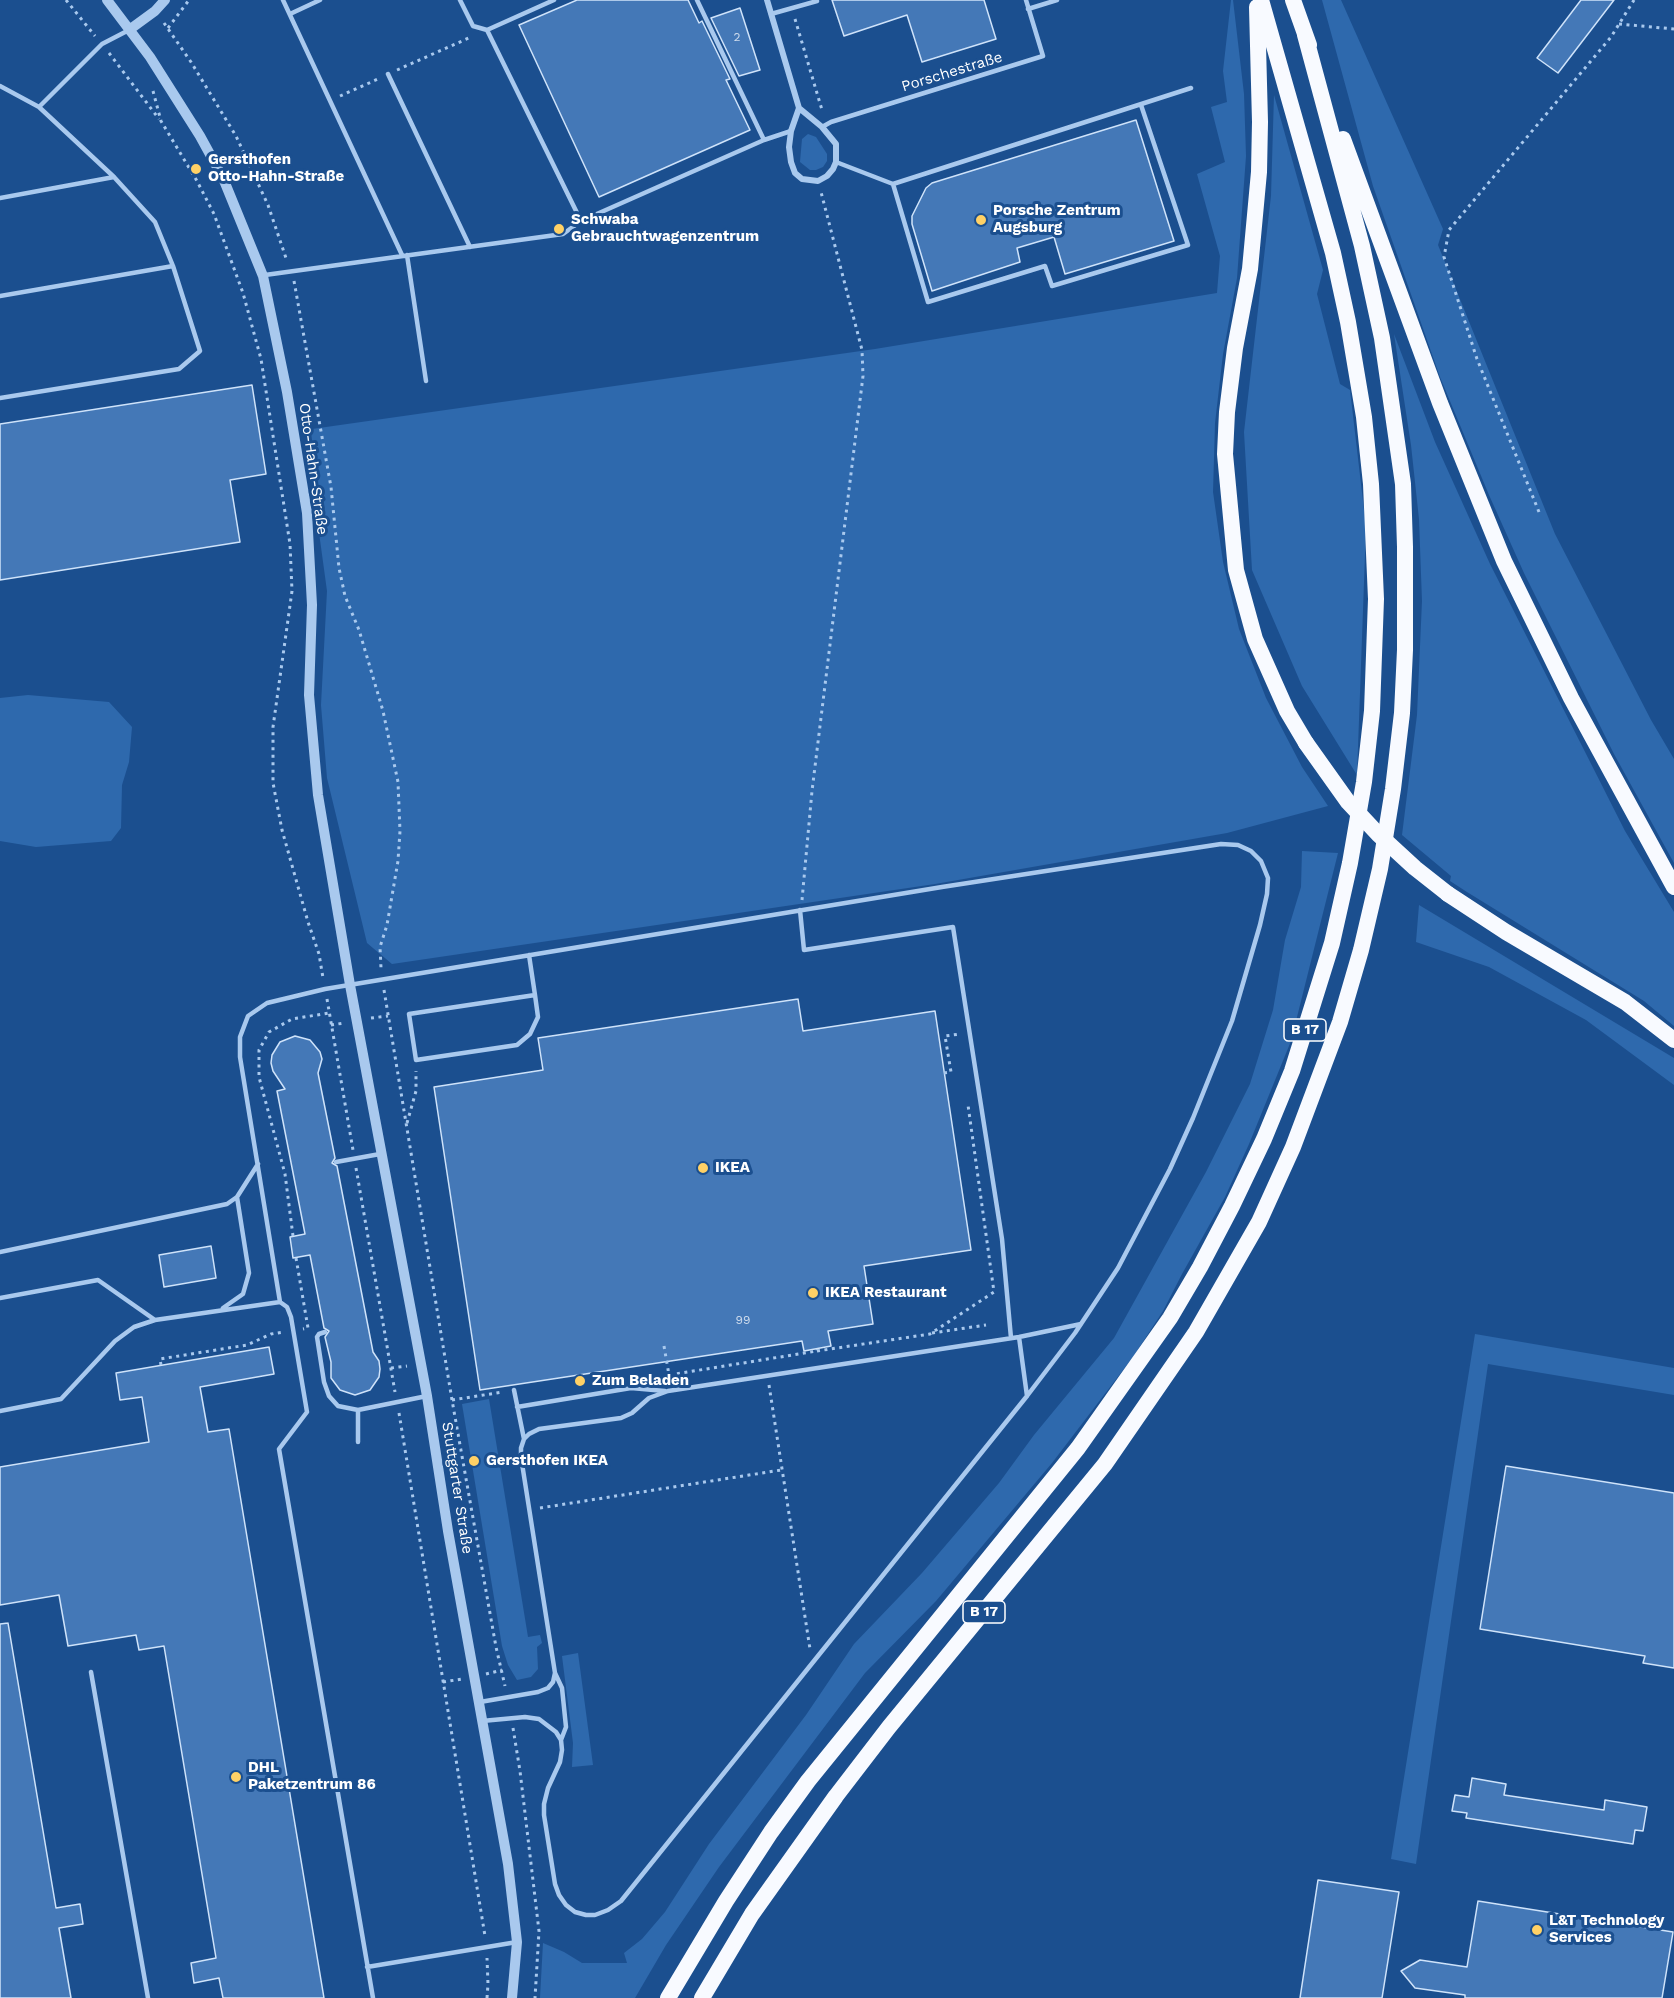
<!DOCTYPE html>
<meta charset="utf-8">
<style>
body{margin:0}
canvas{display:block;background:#1b4f8f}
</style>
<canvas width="1674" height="1998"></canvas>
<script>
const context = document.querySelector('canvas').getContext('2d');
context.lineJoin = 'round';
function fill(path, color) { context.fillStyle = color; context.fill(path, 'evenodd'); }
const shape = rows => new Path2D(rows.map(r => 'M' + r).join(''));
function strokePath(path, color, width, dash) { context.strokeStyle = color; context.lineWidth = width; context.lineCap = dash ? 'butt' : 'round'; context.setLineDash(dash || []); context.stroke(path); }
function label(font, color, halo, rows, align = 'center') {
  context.font = font + ' "Work Sans",sans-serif'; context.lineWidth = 6; context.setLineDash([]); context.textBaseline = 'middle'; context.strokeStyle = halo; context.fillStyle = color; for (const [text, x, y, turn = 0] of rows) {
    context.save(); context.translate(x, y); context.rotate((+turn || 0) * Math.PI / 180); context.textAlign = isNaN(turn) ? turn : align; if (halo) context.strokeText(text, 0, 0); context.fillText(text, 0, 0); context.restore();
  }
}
fill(shape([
 [1231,0,1233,0,1244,94,1246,156,1237,278,1223,354,1215,423,1213,492,1223,562,1239,629,1266,698,1302,767,1328,806,1227,833,935,884,392,964,367,943,327,778,321,705,327,591,305,430,875,349,1217,293,1220,256,1197,174,1225,162,1211,107,1227,102,1223,71],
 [1322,0,1341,0,1443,229,1438,245,1555,534,1651,720,1674,759,1674,863,1614,754,1524,573,1489,495,1440,377,1373,186],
 [1274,95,1323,270,1317,294,1340,384,1350,390,1366,527,1357,775,1302,686,1252,570,1244,432,1271,196],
 [808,134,816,137,827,154,827,161,823,167,816,170,810,170,800,162,802,139],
 [1394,334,1435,442,1490,564,1625,831,1674,912,1674,1026,1644,1001,1467,892,1450,881,1451,876,1402,835,1417,715,1422,601,1419,519,1411,445],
 [28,695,109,702,132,727,129,762,122,785,121,828,111,841,36,847,0,841,0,698],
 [1302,851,1338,853,1291,1041,1249,1144,1225,1197,1182,1274,1163,1311,1133,1357,1052,1463,936,1601,865,1673,719,1867,666,1945,635,1998,540,1998,543,1943,564,1952,582,1963,627,1963,624,1953,642,1939,665,1912,709,1844,806,1715,854,1644,922,1573,999,1483,1034,1435,1114,1338,1206,1172,1250,1084,1273,1010,1285,940,1301,887],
 [1419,905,1674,1058,1674,1085,1586,1020,1489,967,1416,942],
 [1475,1334,1674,1368,1674,1395,1488,1364,1416,1864,1391,1859],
 [489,1399,528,1637,540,1635,542,1643,537,1647,538,1669,531,1677,517,1680,508,1665,502,1646,462,1404],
 [578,1653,593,1765,572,1767,573,1743,562,1656]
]), '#2e69ad');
const building = shape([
 [577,0,688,0,699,23,702,21,730,79,726,80,750,130,599,197,519,25,577,0],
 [832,0,984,0,996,39,922,62,907,15,844,36,832,0],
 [1581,0,1614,0,1558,73,1537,58,1581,0],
 [740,8,760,70,739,76,711,18,740,8],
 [1136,120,1174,241,1065,274,1054,237,1017,248,1020,262,932,291,912,224,912,216,926,188,932,183,1136,120],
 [252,385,266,474,230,480,240,542,0,580,0,424,252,385],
 [798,999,803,1031,935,1011,971,1250,864,1266,873,1324,828,1331,831,1346,804,1351,802,1341,480,1390,434,1087,543,1070,538,1038,798,999],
 [295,1036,310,1040,320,1052,322,1059,318,1073,335,1158,332,1163,337,1166,373,1352,379,1361,380,1369,379,1377,370,1390,355,1395,340,1390,331,1378,331,1362,325,1337,329,1331,324,1328,310,1255,293,1258,290,1237,305,1234,277,1091,285,1089,273,1071,271,1063,272,1055,280,1042,295,1036],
 [211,1246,216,1278,164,1287,159,1255,211,1246],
 [269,1347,274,1374,200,1387,208,1432,229,1429,324,1998,223,1998,219,1978,194,1983,191,1963,216,1958,164,1646,139,1650,136,1635,68,1646,59,1595,0,1605,0,1467,149,1442,142,1397,120,1400,116,1373,269,1347],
 [1506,1466,1674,1493,1674,1668,1643,1663,1645,1656,1480,1629,1506,1466],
 [8,1623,56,1908,80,1904,83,1924,59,1928,71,1998,0,1998,0,1624,8,1623],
 [1472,1778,1506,1784,1504,1795,1604,1810,1605,1800,1647,1807,1643,1831,1635,1830,1633,1844,1466,1818,1467,1813,1452,1811,1455,1795,1469,1797,1472,1778],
 [1318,1880,1399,1892,1382,1998,1300,1998,1318,1880],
 [1478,1901,1673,1932,1662,1998,1465,1998,1465,1995,1415,1988,1401,1971,1420,1960,1467,1967,1478,1901]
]);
fill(building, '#4478b7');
strokePath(building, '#cfe3fa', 1.5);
strokePath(shape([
 [66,0,95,36],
 [795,19,822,110],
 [164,23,191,62,236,136,268,205,287,261],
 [1619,24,1674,29],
 [168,28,189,0],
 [109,53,159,119],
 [397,70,471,37],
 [153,91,161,121,197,181,214,214,243,293,261,359,290,544,292,591,273,727,273,783,282,830,308,922,319,954,323,978],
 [340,96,378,79],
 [294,281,331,487,339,568,345,596,359,630,383,711,398,782,400,831,398,861,387,925,380,947,381,968],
 [1539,512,1477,359,1444,257,1449,230,1611,37,1634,0],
 [802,900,812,791,863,376,862,350,821,192],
 [384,990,452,1400,496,1647,505,1686],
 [327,999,353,1150],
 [371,1018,388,1016],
 [331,1025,344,1023],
 [944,1073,951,1072,945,1036,960,1034],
 [407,1123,416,1091,416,1071],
 [356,1168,395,1392],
 [293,1236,285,1174,259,1077,259,1050,269,1032,292,1019,329,1013],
 [296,1258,308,1328,303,1329],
 [932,1333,986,1325],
 [664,1346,669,1375,817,1351,817,1349],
 [817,1351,930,1334,994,1292,968,1105],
 [161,1365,160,1359,247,1345,271,1334,284,1332],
 [391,1368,407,1366],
 [769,1385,810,1649],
 [452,1400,503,1392],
 [399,1413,485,1936],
 [540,1508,781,1470],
 [486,1674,502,1670],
 [443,1682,462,1679],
 [513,1728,520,1771,539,1931,535,1998],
 [487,1998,488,1984,487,1958]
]), '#a9c9ee', 3, [3, 4.5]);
strokePath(shape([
 [283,0,402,255],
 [460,0,473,26,487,30,581,221],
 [697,0,764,140],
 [1028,9,1057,0],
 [290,14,320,0],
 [771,14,817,1],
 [487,30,554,0],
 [388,74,470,247],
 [0,86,39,107,114,177,0,198],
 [39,107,102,44,129,30],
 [822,127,831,122,1043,56,1026,0],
 [836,162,893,184,928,302,1045,266,1052,286,1188,245,1141,105],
 [893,184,1191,88],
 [407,255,426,381],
 [265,275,563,234,581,221,764,140,791,131],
 [0,296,173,266,155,222,114,177],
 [0,398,179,369,200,351,173,266],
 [800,910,804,950,953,927,1002,1239,1011,1338],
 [529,955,535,995,538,1017,530,1034,517,1045,416,1060,409,1014,535,995],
 [336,1162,380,1154],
 [0,1252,227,1204,237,1197,258,1164],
 [0,1298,98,1280,155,1320],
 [280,1302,240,1057,240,1037,248,1016,267,1003,325,989,942,887,1221,844,1238,845,1251,851,1261,861,1268,878,1267,894,1260,925,1232,1021,1193,1118,1170,1169,1118,1268,1075,1333,1027,1396,621,1901,608,1910,595,1915,586,1915,575,1912,566,1905,559,1895,555,1884,544,1815,544,1804,548,1788,560,1762,562,1750,561,1740,556,1732,539,1719,525,1717,482,1721],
 [223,1308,243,1294,249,1273,237,1197],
 [325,1332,319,1334,317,1337,324,1382,329,1396,338,1406,358,1410,427,1396],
 [1019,1337,1027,1396],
 [514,1390,524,1439],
 [517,1407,631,1388,665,1391],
 [358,1410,358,1442],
 [0,1411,61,1399,115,1341,134,1327,155,1320,280,1302,287,1307,291,1317,307,1412,279,1449,373,1998],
 [91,1672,148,1998],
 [480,1702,538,1692,548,1688,553,1682,555,1673],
 [561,1740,566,1727,562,1688,555,1673,521,1457,521,1448,524,1439,529,1434,539,1429,621,1418,632,1413,649,1398,668,1391,1019,1337,1081,1324],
 [367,1967,517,1942]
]), '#a9c9ee', 4.5);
strokePath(shape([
 [767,0,799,108,822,127,836,144,836,162,833,169,827,176,818,181,802,179,795,173,791,162,789,147,791,131,799,108]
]), '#a9c9ee', 6);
strokePath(shape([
 [107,0,150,57,200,136,223,178,263,276,287,392,307,513,312,605,309,695,318,795,350,985,427,1396,448,1531,508,1864,517,1942,512,1998],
 [129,30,155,11,165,0]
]), '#a9c9ee', 10);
strokePath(shape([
 [1293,0,1309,45],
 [1257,7,1260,122,1259,172,1250,269,1235,348,1227,412,1225,454,1236,570,1255,639,1287,711,1306,743],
 [1343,139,1440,403,1504,561,1571,698,1674,887],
 [1448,894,1506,932,1625,1002,1674,1040],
 [668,1998,726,1901,771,1832,808,1781,1078,1448,1170,1318,1200,1267,1232,1206,1264,1139,1292,1071,1332,943,1350,863,1364,782,1372,711,1376,599,1371,484,1364,417,1348,322,1333,253,1261,0],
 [702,1998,752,1914,836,1796,889,1727,1105,1464,1196,1332,1259,1222,1293,1147,1340,1022,1361,950,1380,869,1393,789,1402,713,1405,650,1405,547,1403,484,1382,338,1362,246,1305,35]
]), '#f8faff', 16);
strokePath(shape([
 [1306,743,1348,802,1378,834,1415,868,1448,894]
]), '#f8faff', 16);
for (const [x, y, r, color] of [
 [196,169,6,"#ffd166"],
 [981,220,6,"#ffd166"],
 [559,229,6,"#ffd166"],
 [703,1168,6,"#ffd166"],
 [813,1293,6,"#ffd166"],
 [580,1381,6,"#ffd166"],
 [474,1461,6,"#ffd166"],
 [236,1777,6,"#ffd166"],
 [1537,1930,6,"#ffd166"]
]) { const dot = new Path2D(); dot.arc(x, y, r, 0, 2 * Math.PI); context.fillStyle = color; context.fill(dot); strokePath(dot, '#1b4f8f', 2); }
label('12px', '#d0dded', null, [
 ["2",737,37],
 ["99",743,1320]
]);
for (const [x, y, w] of [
 [1305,1030,42],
 [984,1612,42]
]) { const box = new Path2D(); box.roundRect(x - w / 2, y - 11, w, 22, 4.5); context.fillStyle = '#1b4f8f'; context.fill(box); strokePath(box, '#fff', 1.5); }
label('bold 14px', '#fff', null, [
 ["B 17",1305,1030],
 ["B 17",984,1612]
]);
label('15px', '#fff', '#1b4f8f', [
 ["Porschestraße",952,72,-17],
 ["Otto-Hahn-Straße",313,469,82],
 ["Stuttgarter Straße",457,1488,81]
]);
label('bold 15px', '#fff', '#1b4f8f', [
 ["Gersthofen",208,160],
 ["Otto-Hahn-Straße",208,177],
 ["Porsche Zentrum",993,211],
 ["Augsburg",993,228],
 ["Schwaba",571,220],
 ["Gebrauchtwagenzentrum",571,237],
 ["IKEA",715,1168],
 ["IKEA Restaurant",825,1293],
 ["Zum Beladen",592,1381],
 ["Gersthofen IKEA",486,1461],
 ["DHL",248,1768],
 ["Paketzentrum 86",248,1785],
 ["L&T Technology",1549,1921],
 ["Services",1549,1938]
], 'left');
</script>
